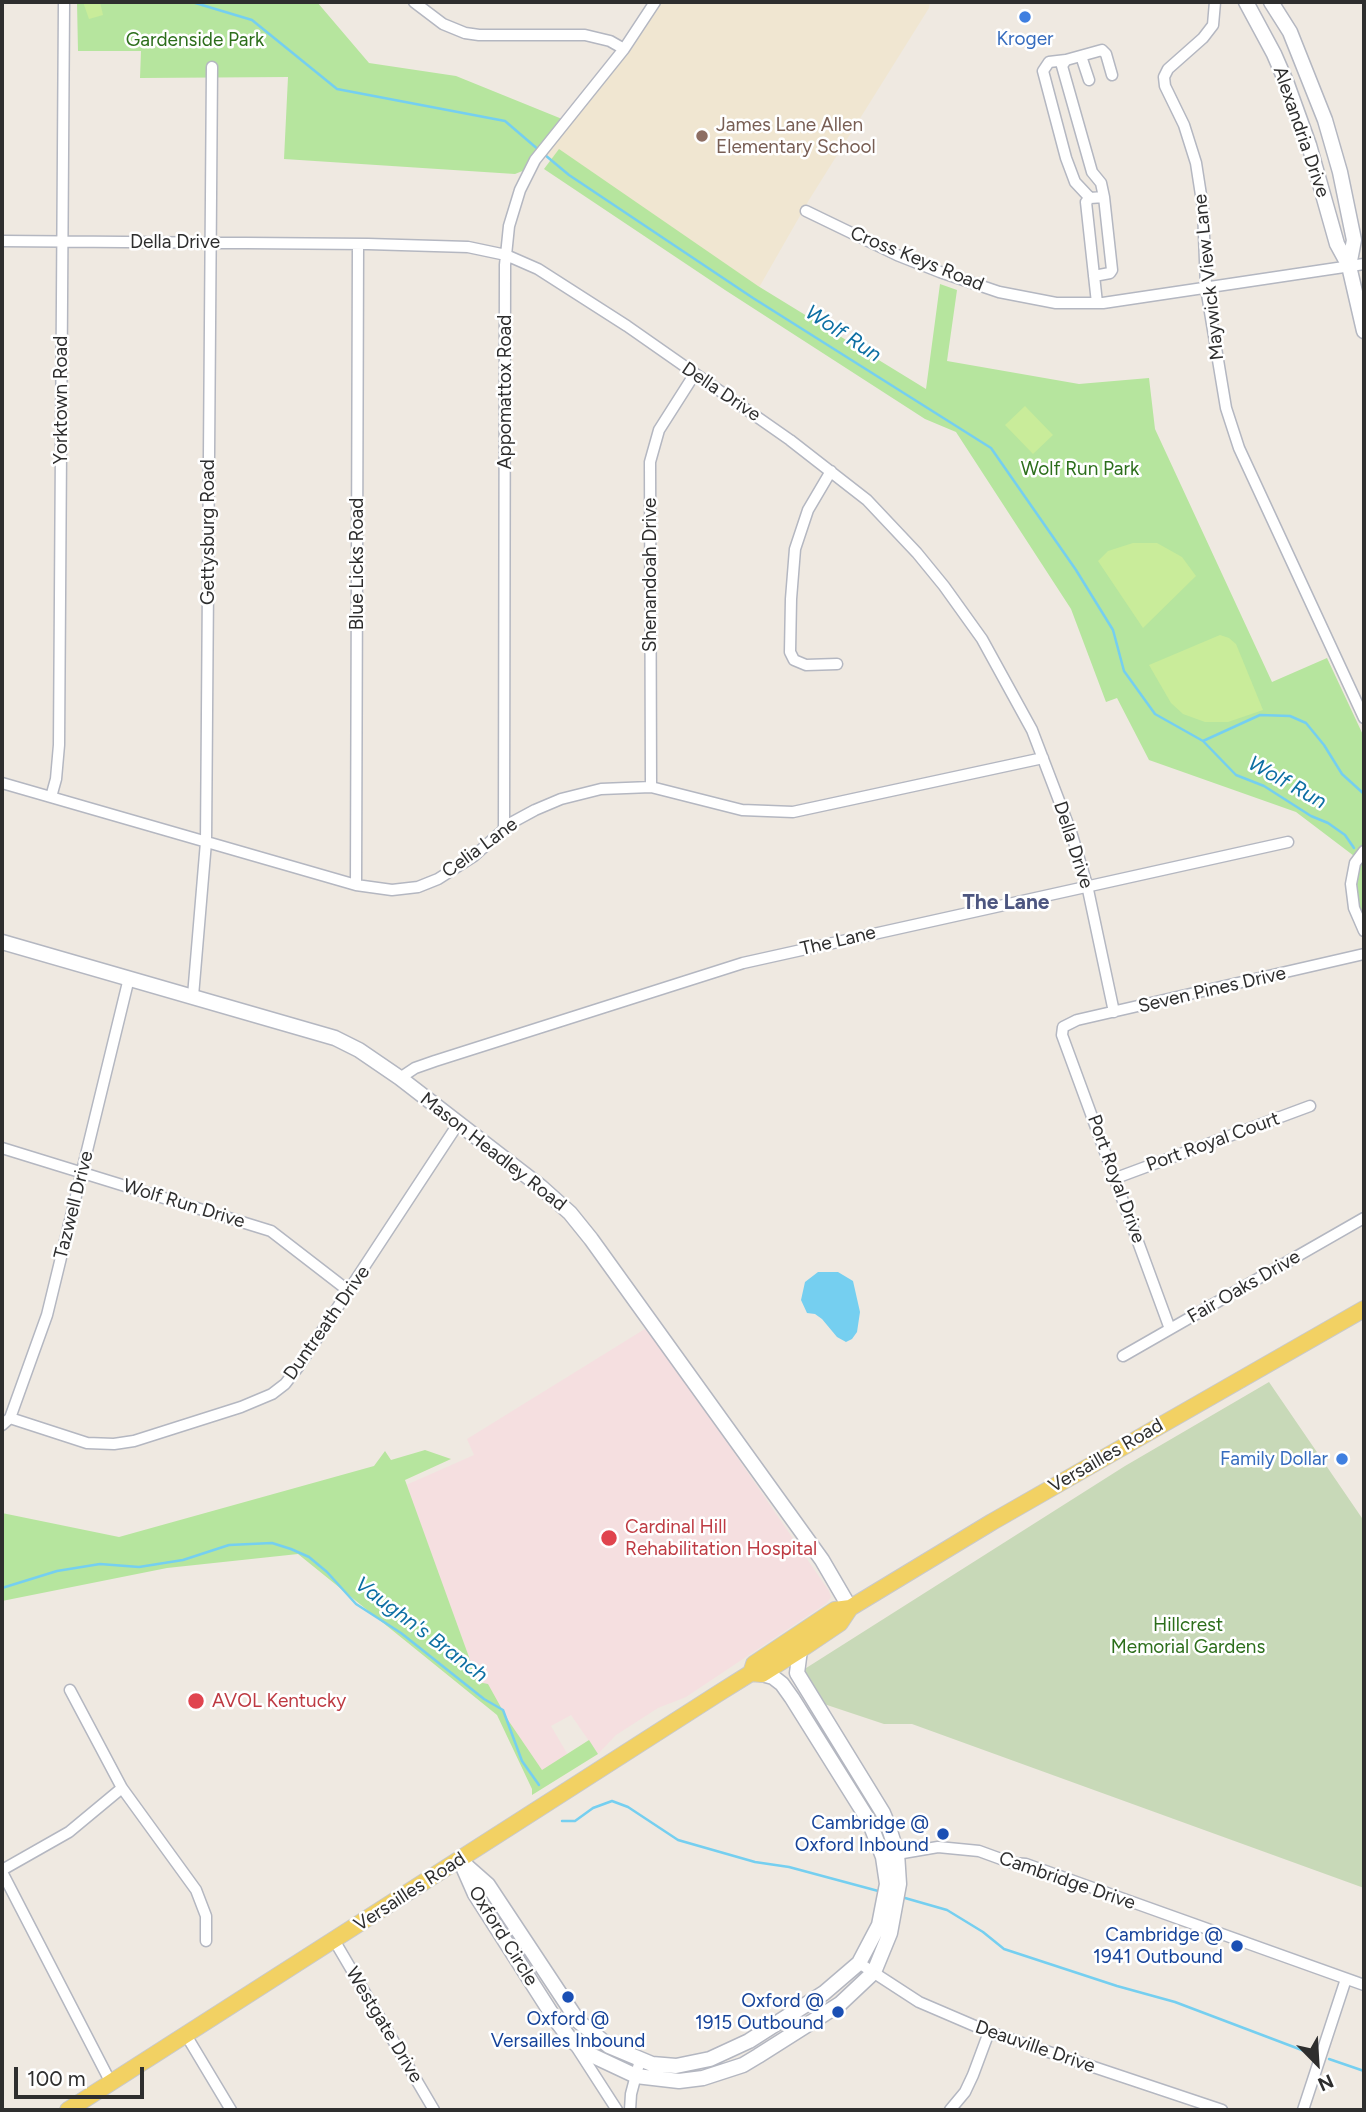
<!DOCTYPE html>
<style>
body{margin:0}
#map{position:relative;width:1366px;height:2112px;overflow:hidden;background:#efe9e1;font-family:Figtree,sans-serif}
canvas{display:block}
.frame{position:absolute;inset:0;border:4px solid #2e2e2e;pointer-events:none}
.north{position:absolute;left:1282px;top:2028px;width:70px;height:70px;-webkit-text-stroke:5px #fff;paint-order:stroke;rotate:156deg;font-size:19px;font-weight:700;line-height:28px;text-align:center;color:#2e2e2e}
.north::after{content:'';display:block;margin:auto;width:24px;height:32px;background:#2e2e2e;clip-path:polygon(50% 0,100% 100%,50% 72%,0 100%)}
.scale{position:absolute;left:14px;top:2067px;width:130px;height:32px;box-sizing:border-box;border:4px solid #2e2e2e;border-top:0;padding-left:9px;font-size:21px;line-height:24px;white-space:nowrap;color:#2e2e2e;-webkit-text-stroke:5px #fff;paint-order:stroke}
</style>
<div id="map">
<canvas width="1366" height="2112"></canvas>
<div class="frame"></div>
<div class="north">N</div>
<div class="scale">100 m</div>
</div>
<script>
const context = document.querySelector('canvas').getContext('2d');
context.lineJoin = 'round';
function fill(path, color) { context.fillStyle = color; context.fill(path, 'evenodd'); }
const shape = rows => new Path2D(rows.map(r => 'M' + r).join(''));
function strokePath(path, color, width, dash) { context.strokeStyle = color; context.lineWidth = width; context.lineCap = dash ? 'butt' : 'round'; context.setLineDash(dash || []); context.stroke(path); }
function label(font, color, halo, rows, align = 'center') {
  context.font = font + ' Figtree,sans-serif'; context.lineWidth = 5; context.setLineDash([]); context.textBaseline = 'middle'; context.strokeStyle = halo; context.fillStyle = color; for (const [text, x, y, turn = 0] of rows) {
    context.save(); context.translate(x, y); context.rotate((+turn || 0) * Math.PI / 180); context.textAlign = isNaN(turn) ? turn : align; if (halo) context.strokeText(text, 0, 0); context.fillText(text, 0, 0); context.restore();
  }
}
fill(shape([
 [655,2,930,2,929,8,809,200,753,298,569,175,541,152]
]), '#f0e6d1');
fill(shape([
 [648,1327,829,1591,831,1597,827,1603,686,1697,658,1708,616,1735,598,1754,571,1715,551,1726,568,1755,539,1774,478,1682,406,1485,474,1455,467,1439]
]), '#f5dfe0');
fill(shape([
 [77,2,317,2,369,63,456,76,567,121,530,168,515,174,284,159,288,77,140,78,141,51,78,51],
 [559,149,758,286,926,389,940,284,957,290,947,361,1079,384,1149,378,1155,429,1272,682,1327,658,1364,737,1364,931,1354,908,1358,859,1296,812,1149,760,1117,698,1106,702,1071,609,956,432,925,419,725,290,544,169],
 [425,1450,451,1459,405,1480,478,1682,488,1684,508,1720,542,1770,589,1740,598,1754,532,1795,532,1789,497,1715,298,1554,167,1568,2,1601,2,1513,119,1537,374,1466,385,1451,391,1460]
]), '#b6e59e');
fill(shape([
 [1269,1382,1364,1521,1364,1888,912,1724,884,1724,824,1704,803,1670,1125,1466]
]), '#c8d9b8');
fill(shape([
 [83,2,100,2,103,15,89,19],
 [1025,406,1053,435,1033,454,1005,425],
 [1133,543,1157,543,1182,557,1196,576,1143,628,1098,561,1108,551],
 [1220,635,1229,638,1236,644,1263,710,1228,722,1205,722,1183,714,1171,703,1149,665]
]), '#c9ec9a');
fill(shape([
 [818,1272,838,1272,853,1281,860,1312,857,1332,852,1339,846,1342,837,1337,822,1319,815,1314,807,1313,801,1300,805,1282]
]), '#75cff0');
strokePath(shape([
 [192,2,252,20,337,89,505,121,540,151],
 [545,155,569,175,753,298,991,448,1076,570,1113,630,1124,671,1155,714,1203,741,1236,775,1264,786,1311,816,1328,823,1345,835,1354,848],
 [1203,741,1260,715,1290,716,1306,723,1324,745,1342,774,1364,794],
 [2,1588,57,1571,100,1564,139,1567,183,1560,229,1545,272,1543,291,1549,309,1557,327,1572,356,1604,401,1633,484,1699,503,1710,522,1761,539,1785],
 [562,1821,575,1821,593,1808,612,1801,628,1807,678,1840,755,1862,789,1867,882,1892],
 [905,1898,947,1910,983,1932,1004,1949,1117,1986,1175,2002,1315,2055],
 [1329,2059,1364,2071]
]), '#75cff0', 2.5);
const street = shape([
 [414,2,443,24,465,33,479,35,585,35,610,41,624,49],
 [1215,2,1213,25,1203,38,1168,69,1164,77,1165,86,1184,125,1196,163,1203,208,1206,288,1226,408,1239,448,1364,718],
 [1081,56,1089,80],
 [1066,60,1049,62,1043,71,1066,158,1075,182,1090,198],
 [806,211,897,255,940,272,999,292,1056,303,1103,303,1364,264],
 [2,241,368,244,468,247,506,255,538,269,627,326,790,440,867,500,917,553,944,586,982,639,1032,730,1071,832,1087,885,1114,1012],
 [1094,276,1110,273,1112,270,1104,197],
 [1097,303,1086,202,1090,198,1104,197,1101,183,1092,172,1062,66,1066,60,1102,50,1106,54,1112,75],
 [831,471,808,510,795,549,791,599,790,652,794,660,806,665,837,664],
 [2,783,356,885,392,890,418,887,438,879,474,856,511,823,535,810,561,799,601,789,651,787,742,810,793,812,1043,758],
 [651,787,650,462,659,430,694,375],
 [51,797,56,779,59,745,64,3],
 [504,828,505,265,509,226,520,190,535,160,624,49,655,2],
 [1364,851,1355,863,1351,884,1354,908,1364,931],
 [356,885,358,244],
 [193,996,206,842,212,67],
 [400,1078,415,1068,435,1061,743,963,1288,842],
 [2,1148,271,1231,350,1292],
 [1116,1178,1310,1106],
 [1170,1329,1062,1035,1063,1027,1077,1020,1364,954],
 [1123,1356,1364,1218],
 [10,1418,87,1443,114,1444,134,1441,241,1407,272,1394,285,1384,299,1366,458,1124],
 [2,1425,10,1418,47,1315,129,978],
 [70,1690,122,1788,196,1890,206,1916,206,1941],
 [891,1855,938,1847,979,1851,1012,1863,1026,1864,1364,1985],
 [2,1870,69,1832,122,1788],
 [2,1872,111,2083],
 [334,1940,434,2110],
 [859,1963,919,2002,989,2032,1222,2110],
 [186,2035,231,2110],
 [577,2048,617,2110],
 [630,2110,631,2094,640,2060],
 [950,2110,965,2092,973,2075,989,2032],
 [1303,2110,1346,1979]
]);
const secondary = shape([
 [1246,2,1274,54,1287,84,1309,145,1337,244,1349,266,1364,331],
 [1271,2,1290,32,1325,120,1340,172,1354,240,1349,266],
 [2,942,335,1038,359,1050,400,1078,541,1187,570,1213,591,1239,822,1560,850,1608],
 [460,1860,475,1894,555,2019,571,2040,587,2053,636,2076,679,2081,703,2078,743,2065,758,2056,840,2004,874,1972,890,1933,899,1884,897,1853,888,1825,883,1813,797,1673,800,1650],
 [463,1863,488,1885,578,2021,609,2046,652,2064,676,2066,710,2059,749,2041,824,1993,859,1963,879,1925,887,1884,883,1857,869,1821,792,1698,782,1684,773,1677,762,1674]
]);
const primary = shape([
 [751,1673,754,1664,835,1610,850,1608,992,1522,1364,1309],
 [68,2110,719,1693,751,1673,762,1674,800,1650,840,1623,850,1608]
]);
strokePath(street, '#b4b7c1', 13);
strokePath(secondary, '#b4b7c1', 17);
strokePath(primary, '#c9c9c9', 18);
strokePath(street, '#fff', 10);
strokePath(secondary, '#fff', 14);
strokePath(primary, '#f2d163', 16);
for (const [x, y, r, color] of [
 [1025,17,7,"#3f7fe0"],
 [702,136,7,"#8d6e63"],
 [1342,1459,7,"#3f7fe0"],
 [609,1538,9,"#e0444e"],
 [196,1701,9,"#e0444e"],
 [943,1834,7,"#1a4fb4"],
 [1237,1946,7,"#1a4fb4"],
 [568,1997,7,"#1a4fb4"],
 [838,2012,7,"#1a4fb4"]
]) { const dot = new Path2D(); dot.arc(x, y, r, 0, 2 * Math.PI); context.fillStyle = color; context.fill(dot); strokePath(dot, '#fff', 2.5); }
label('19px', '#366cbe', '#fff', [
 ["Kroger",1025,39],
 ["Family Dollar",1328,1459,"right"]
]);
label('19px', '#2c6e1b', '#fff', [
 ["Gardenside Park",195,40],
 ["Wolf Run Park",1080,469],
 ["Hillcrest",1188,1625],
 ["Memorial Gardens",1188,1647]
]);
label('19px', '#785e54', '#fff', [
 ["James Lane Allen",716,125],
 ["Elementary School",716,147]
], 'left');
label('19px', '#2e2e2e', '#fff', [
 ["Alexandria Drive",1301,132,71],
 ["Della Drive",175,242],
 ["Cross Keys Road",917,259,22],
 ["Maywick View Lane",1209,277,-96],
 ["Appomattox Road",505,392,-90],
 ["Della Drive",721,392,34],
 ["Yorktown Road",61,400,-90],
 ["Gettysburg Road",208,532,-90],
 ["Blue Licks Road",357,564,-90],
 ["Shenandoah Drive",650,575,-90],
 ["Della Drive",1073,845,72],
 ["Celia Lane",480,848,-36],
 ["The Lane",838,941,-13],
 ["Seven Pines Drive",1212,990,-13],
 ["Port Royal Court",1213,1142,-20],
 ["Mason Headley Road",493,1152,38],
 ["Port Royal Drive",1116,1179,70],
 ["Wolf Run Drive",184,1204,17],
 ["Tazwell Drive",74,1205,-76],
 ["Fair Oaks Drive",1244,1287,-30],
 ["Duntreath Drive",327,1323,-55],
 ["Versailles Road",1106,1456,-30],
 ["Cambridge Drive",1067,1881,19],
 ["Versailles Road",410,1892,-33],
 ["Oxford Circle",503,1936,58],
 ["Westgate Drive",384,2025,59],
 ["Deauville Drive",1035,2047,19]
]);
label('19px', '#be3a42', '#fff', [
 ["Cardinal Hill",625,1527],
 ["Rehabilitation Hospital",625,1549],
 ["AVOL Kentucky",212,1701]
], 'left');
label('19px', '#164399', '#fff', [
 ["Cambridge @",929,1823],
 ["Oxford Inbound",929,1845],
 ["Cambridge @",1223,1935],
 ["1941 Outbound",1223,1957],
 ["Oxford @",824,2001],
 ["1915 Outbound",824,2023],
 ["Oxford @",568,2019,"center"],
 ["Versailles Inbound",568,2041,"center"]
], 'right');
label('italic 21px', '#0d6fa3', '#fff', [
 ["Wolf Run",843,334,33],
 ["Wolf Run",1287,783,29],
 ["Vaughn's Branch",421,1630,37]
]);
label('bold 21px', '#4d5680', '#fff', [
 ["The Lane",1006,903]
]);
</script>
